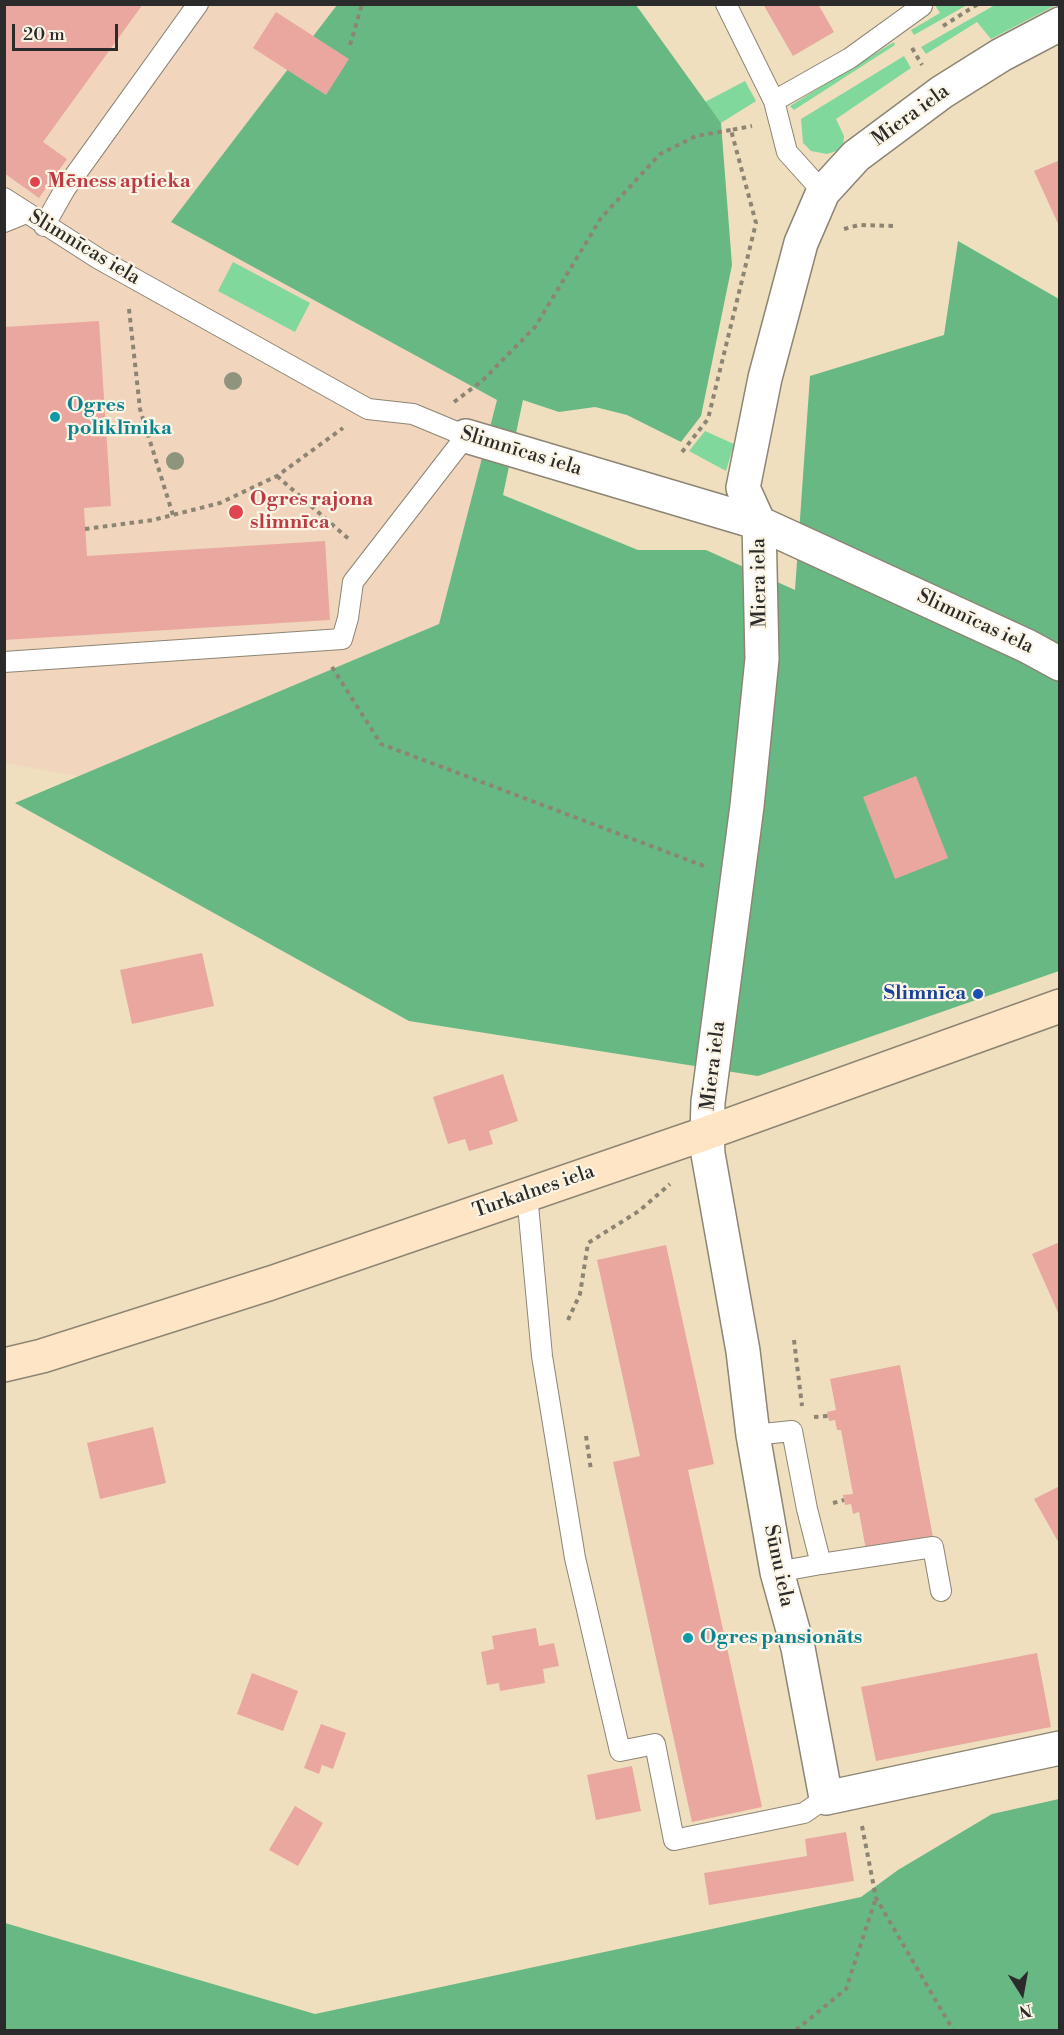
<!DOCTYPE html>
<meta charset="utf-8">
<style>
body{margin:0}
#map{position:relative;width:1064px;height:2035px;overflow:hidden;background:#efdfbe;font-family:"Libre Bodoni",serif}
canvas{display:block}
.frame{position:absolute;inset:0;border:6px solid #2b2b2b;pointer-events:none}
.north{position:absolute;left:992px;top:1963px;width:60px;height:60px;-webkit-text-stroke:4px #fcf5e5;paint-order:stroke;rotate:169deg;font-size:16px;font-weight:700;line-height:24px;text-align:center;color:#2b2b2b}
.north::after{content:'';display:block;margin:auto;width:21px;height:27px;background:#2b2b2b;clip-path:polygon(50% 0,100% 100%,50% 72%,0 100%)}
.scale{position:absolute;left:12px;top:24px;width:106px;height:27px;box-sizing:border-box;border:3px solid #2b2b2b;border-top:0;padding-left:8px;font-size:18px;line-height:21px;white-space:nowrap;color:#2b2b2b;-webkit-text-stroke:4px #fcf5e5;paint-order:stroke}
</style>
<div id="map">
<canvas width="1064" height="2035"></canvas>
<div class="frame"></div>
<div class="north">N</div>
<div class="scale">20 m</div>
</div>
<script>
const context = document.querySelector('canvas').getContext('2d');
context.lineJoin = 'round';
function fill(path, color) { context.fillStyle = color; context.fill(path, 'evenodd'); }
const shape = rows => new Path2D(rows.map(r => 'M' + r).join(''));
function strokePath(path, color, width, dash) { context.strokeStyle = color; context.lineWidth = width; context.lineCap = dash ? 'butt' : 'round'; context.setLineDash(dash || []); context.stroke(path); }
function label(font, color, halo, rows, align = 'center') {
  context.font = font + ' "Libre Bodoni",serif'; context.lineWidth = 4.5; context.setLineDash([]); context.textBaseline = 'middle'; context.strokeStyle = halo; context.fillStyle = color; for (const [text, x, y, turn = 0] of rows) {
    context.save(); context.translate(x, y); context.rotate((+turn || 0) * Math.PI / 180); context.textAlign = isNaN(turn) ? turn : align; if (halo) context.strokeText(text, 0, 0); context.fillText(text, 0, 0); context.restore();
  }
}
fill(shape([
 [4,5,337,5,171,222,497,400,439,624,421,838,5,763]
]), '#f1d5bd');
fill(shape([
 [935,5,967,5,914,35,911,30,940,13],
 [995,5,1056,5,991,39,977,22,926,54,921,47],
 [894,42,895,45,794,110,790,106],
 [904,56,911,68,836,119,844,136,843,149,827,154,811,151,803,143,801,119],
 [745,81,756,101,721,123,705,102],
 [233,262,310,303,295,332,218,291],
 [705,431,734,444,726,471,689,451]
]), '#81d89c');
fill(shape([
 [337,5,636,5,721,123,732,265,701,416,681,442,627,415,595,407,559,412,523,400,503,495,638,550,706,550,795,590,810,376,944,335,958,241,1059,299,1059,971,758,1076,409,1021,15,803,439,624,497,400,171,222],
 [1059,1799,1059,2030,5,2030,5,1923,315,2014,861,1897,898,1870,992,1814]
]), '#68b884');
fill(shape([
 [4,4,143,4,43,142,67,159,39,198,4,173],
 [763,4,818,4,834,32,793,56],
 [276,12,349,59,326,95,253,48],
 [1060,160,1060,228,1034,171],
 [99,321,111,506,84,508,87,556,325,541,330,620,4,640,4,327],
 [916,776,948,858,895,879,863,797],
 [202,953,214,1006,132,1024,120,970],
 [503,1074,518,1121,489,1131,493,1144,469,1151,465,1139,448,1144,433,1097],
 [1060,1242,1060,1317,1032,1254],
 [666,1245,714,1464,688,1470,762,1807,692,1822,613,1462,640,1456,597,1260],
 [900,1365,933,1537,866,1550,859,1512,853,1514,851,1504,845,1505,843,1495,853,1494,841,1430,837,1430,835,1420,829,1421,827,1412,836,1410,830,1379],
 [153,1427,166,1483,100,1499,87,1443],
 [1060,1486,1060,1545,1034,1499],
 [536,1628,539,1646,554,1643,559,1666,543,1669,545,1683,500,1691,499,1683,487,1685,481,1652,494,1649,492,1636],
 [1037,1653,1051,1727,876,1761,861,1687],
 [252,1673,298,1691,283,1731,237,1714],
 [321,1724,346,1733,333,1769,322,1765,319,1774,304,1768],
 [632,1766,641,1811,596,1820,587,1775],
 [295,1806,323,1823,298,1866,269,1850],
 [846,1832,854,1881,709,1905,704,1873,807,1856,805,1839]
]), '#e9a79f');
const service = shape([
 [726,4,774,101],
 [823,192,787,152,774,101,850,58,922,6],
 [4,198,99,259,368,409,413,414,466,436,353,582,348,618,342,639,4,662],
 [4,222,26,213],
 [44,226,65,189,198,4],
 [527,1194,542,1356,575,1558,620,1751,655,1744,674,1840,804,1813,826,1798],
 [753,1435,792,1431,807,1509,821,1564,777,1572],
 [821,1564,933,1547,941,1591]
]);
const minor = shape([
 [1060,24,1001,55,942,92,856,156,823,192,801,243,765,378,743,488,759,523,762,659,747,806,708,1102,707,1133,708,1154,743,1351,753,1435,777,1572,798,1648,826,1798,1060,1748],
 [466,436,759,523,1027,646,1060,664]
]);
const secondary = shape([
 [4,1365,42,1356,271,1283,707,1133,1060,1006]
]);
strokePath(service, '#8d8574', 22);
strokePath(minor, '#8d8574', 36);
strokePath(secondary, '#8d8574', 36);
strokePath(shape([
 [943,26,978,4],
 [350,45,362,4],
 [912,48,922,65],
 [844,229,859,225,896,226],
 [129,309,140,409,173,515],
 [454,402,482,381,535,327,601,218,660,154,696,136,731,130],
 [682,452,708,419,756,223,731,130,752,126],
 [277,476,351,541],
 [85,529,153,520,220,503,277,476,343,428],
 [332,667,381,744,704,866],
 [568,1320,580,1294,588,1243,639,1211,670,1184],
 [794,1340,802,1406],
 [814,1417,828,1416],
 [586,1436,591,1470],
 [833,1503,844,1500],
 [862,1826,876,1898,953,2030],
 [796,2030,846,1989,876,1898]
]), '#8d8574', 4, [4.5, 4.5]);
strokePath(service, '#fff', 20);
strokePath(minor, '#fff', 33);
strokePath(secondary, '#fde5c5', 33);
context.fillStyle = '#8f947d';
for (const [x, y] of [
 [233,381],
 [175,461]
]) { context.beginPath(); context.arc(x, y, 9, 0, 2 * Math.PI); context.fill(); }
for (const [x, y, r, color] of [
 [35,182,6,"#e0444e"],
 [55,417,6,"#0f9aa8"],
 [236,512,8,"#e0444e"],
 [978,994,6,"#1a4fb4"],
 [688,1638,6,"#0f9aa8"]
]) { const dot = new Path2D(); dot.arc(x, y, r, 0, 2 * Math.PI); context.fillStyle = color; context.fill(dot); strokePath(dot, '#fcf5e5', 2); }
label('20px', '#2b2b2b', '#fcf5e5', [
 ["Miera iela",911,116,-36],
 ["Slimnīcas iela",84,248,31],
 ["Slimnīcas iela",521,452,17],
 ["Miera iela",760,583,-91],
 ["Slimnīcas iela",975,622,25],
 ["Miera iela",714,1066,-83],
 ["Turkalnes iela",534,1192,-19],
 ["Sūnu iela",778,1566,78]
]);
label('bold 20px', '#be3a42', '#fcf5e5', [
 ["Mēness aptieka",47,182],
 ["Ogres rajona",250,500],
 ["slimnīca",250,523]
], 'left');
label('bold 20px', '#0d838f', '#fcf5e5', [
 ["Ogres",67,406],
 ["poliklīnika",67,429],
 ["Ogres pansionāts",700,1638]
], 'left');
label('bold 20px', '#164399', '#fcf5e5', [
 ["Slimnīca",966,994]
], 'right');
</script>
